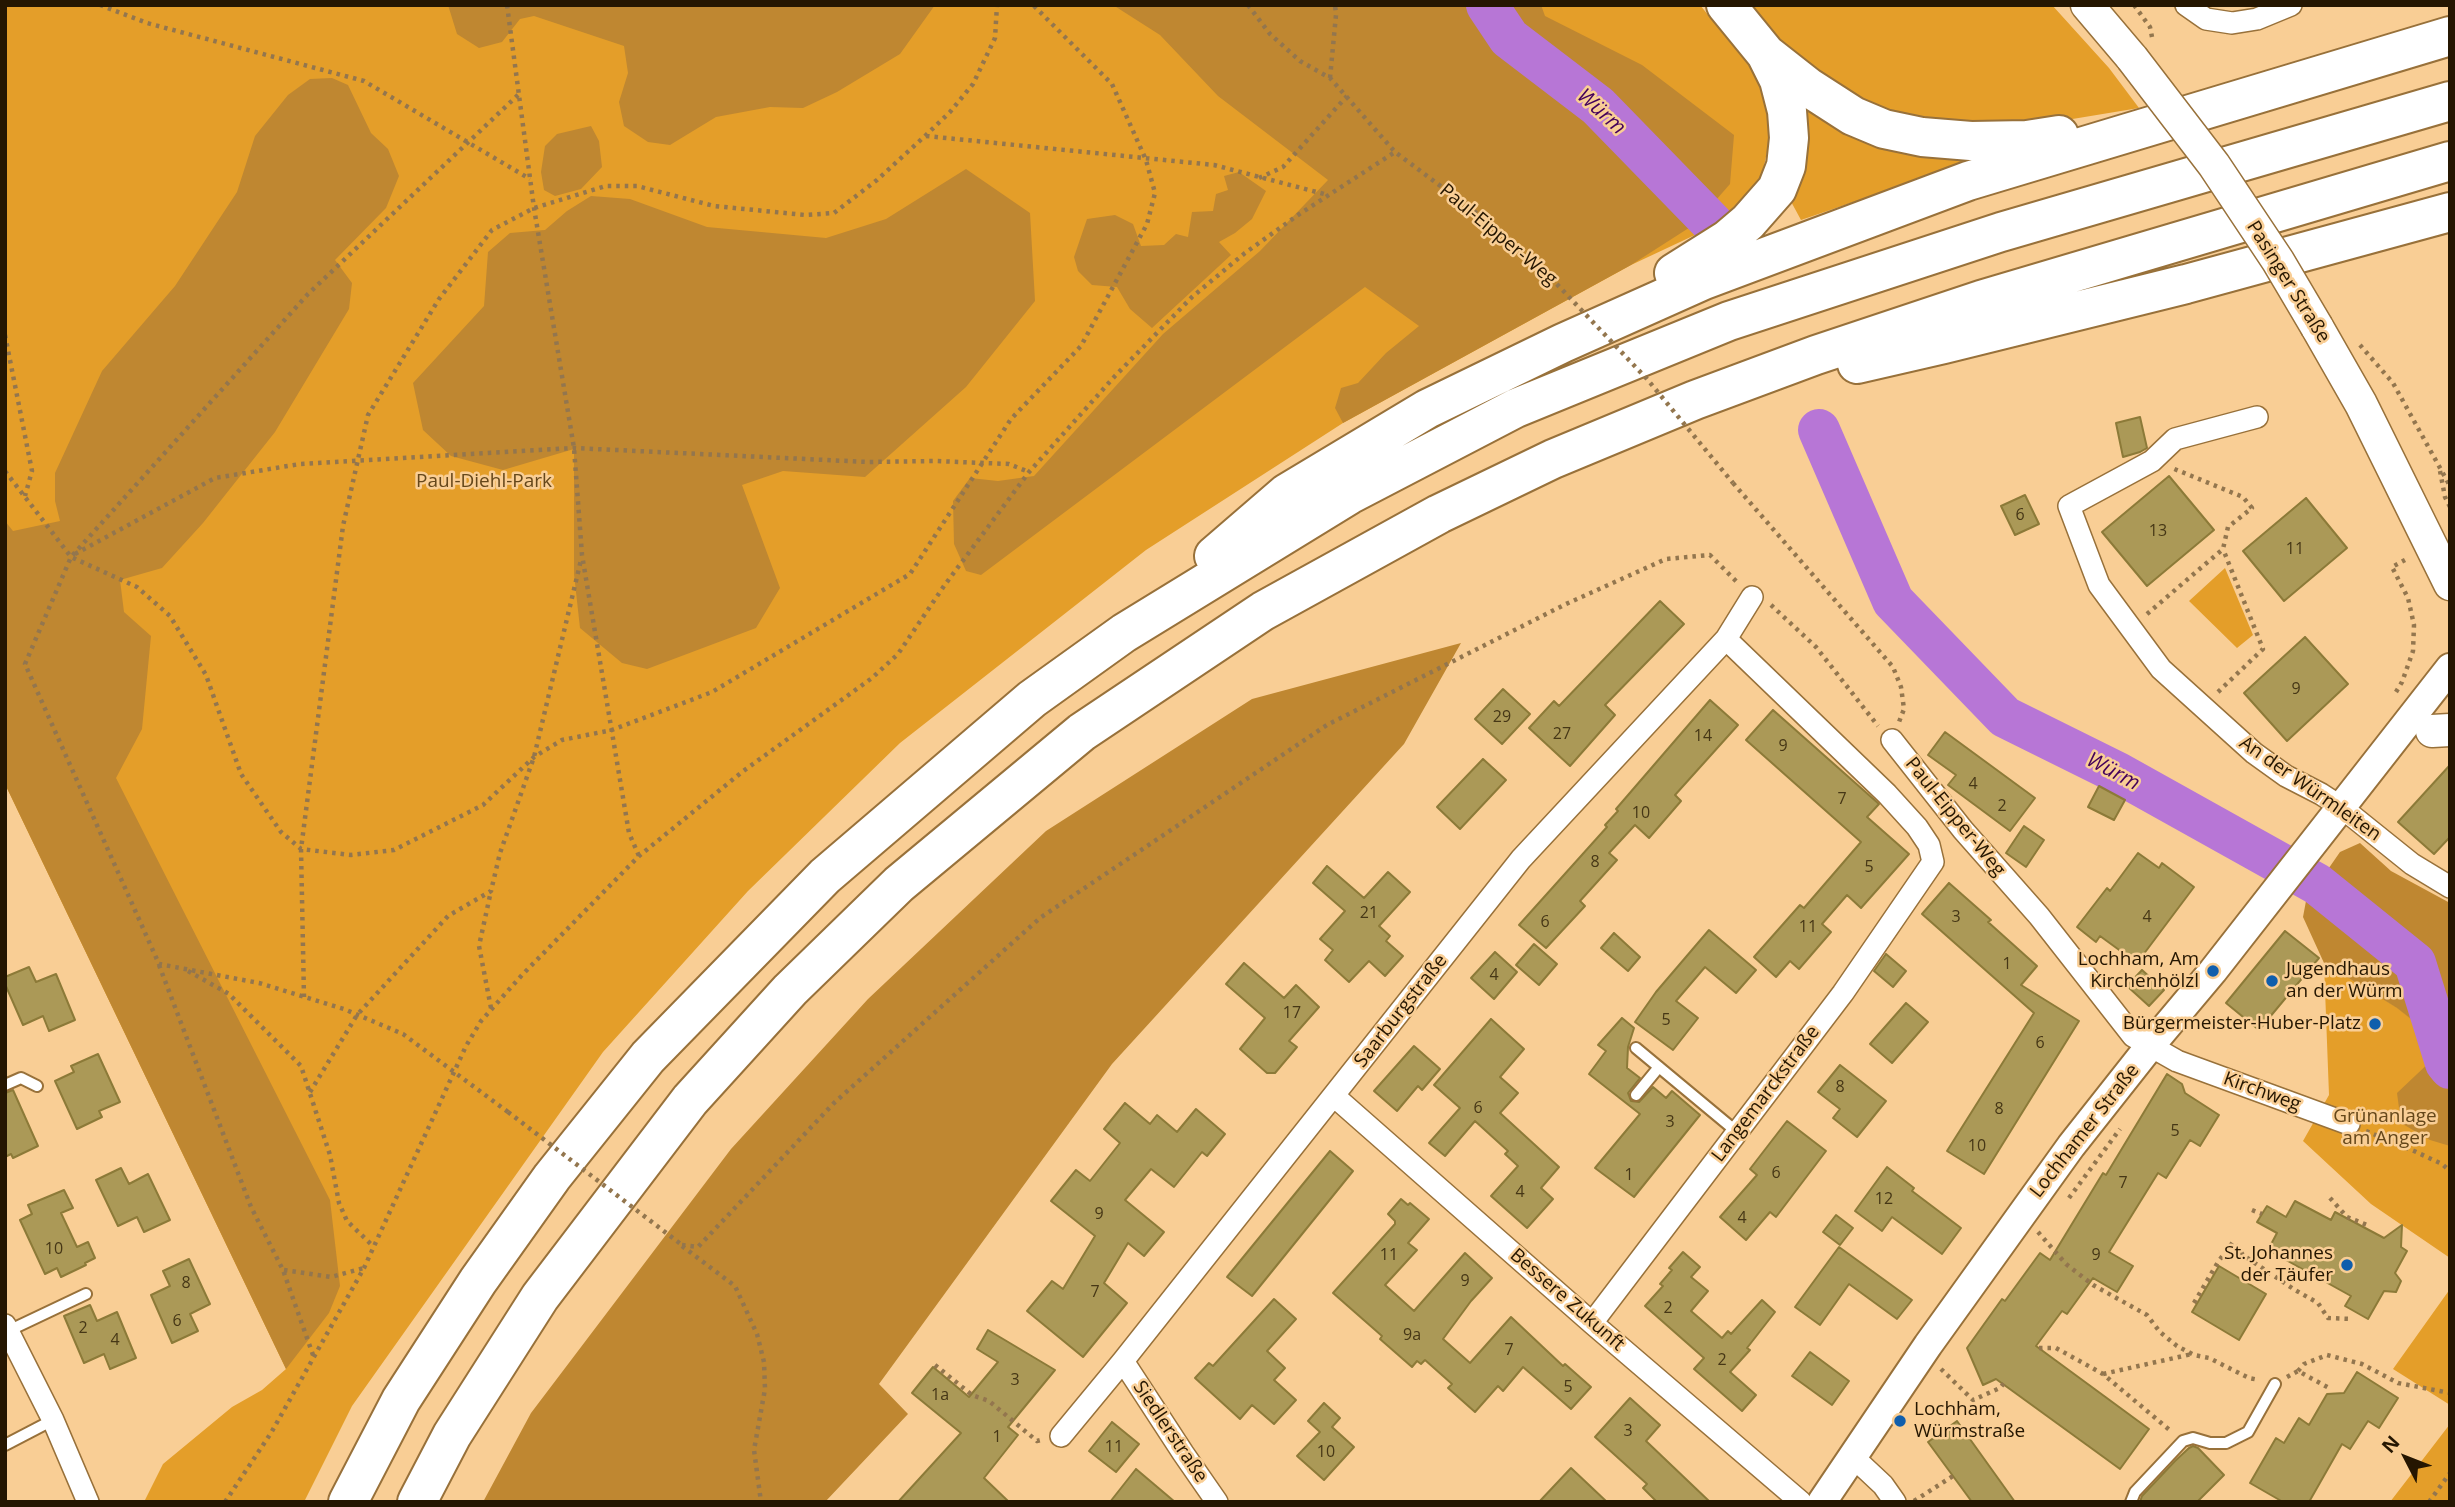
<!DOCTYPE html>
<meta charset="utf-8">
<style>
body{margin:0}
#map{position:relative;width:2455px;height:1507px;overflow:hidden;background:#f9ce95;font-family:"Open Sans",sans-serif}
canvas{display:block}
.frame{position:absolute;inset:0;border:7px solid #251601;pointer-events:none}
.north{position:absolute;left:2371px;top:1423px;width:70px;height:70px;-webkit-text-stroke:5px #f9ce95;paint-order:stroke;rotate:312deg;font-size:19px;font-weight:700;line-height:28px;text-align:center;color:#251601}
.north::after{content:'';display:block;margin:auto;width:24px;height:32px;background:#251601;clip-path:polygon(50% 0,100% 100%,50% 72%,0 100%)}
</style>
<div id="map">
<canvas width="2455" height="1507"></canvas>
<div class="frame"></div>
<div class="north">N</div>
</div>
<script>
const context = document.querySelector('canvas').getContext('2d');
context.lineJoin = 'round';
function fill(path, color) { context.fillStyle = color; context.fill(path, 'evenodd'); }
const shape = rows => new Path2D(rows.map(r => 'M' + r).join(''));
function strokePath(path, color, width, dash) { context.strokeStyle = color; context.lineWidth = width; context.lineCap = dash ? 'butt' : 'round'; context.setLineDash(dash || []); context.stroke(path); }
function label(font, color, halo, rows, align = 'center') {
  context.font = font + ' "Open Sans",sans-serif'; context.lineWidth = 5; context.setLineDash([]); context.textBaseline = 'middle'; context.strokeStyle = halo; context.fillStyle = color; for (const [text, x, y, turn = 0] of rows) {
    context.save(); context.translate(x, y); context.rotate((+turn || 0) * Math.PI / 180); context.textAlign = isNaN(turn) ? turn : align; if (halo) context.strokeText(text, 0, 0); context.fillText(text, 0, 0); context.restore();
  }
}
fill(shape([
 [5,5,1700,5,1756,74,1774,119,1760,185,1712,227,1631,265,1343,423,1146,550,900,743,748,891,603,1052,352,1406,304,1502,144,1502,163,1464,232,1407,262,1390,286,1369,5,784],
 [1747,5,2052,5,2109,68,2139,108,2012,129,1906,123,1815,78],
 [1797,101,1976,160,1801,220,1788,196],
 [2225,568,2253,635,2237,648,2189,601],
 [2324,963,2398,1008,2426,1031,2434,1058,2450,1074,2450,1258,2371,1204,2303,1141,2329,1095],
 [2450,1289,2450,1405,2393,1369],
 [2450,1424,2450,1502,2390,1502]
]), '#e49e29');
fill(shape([
 [448,5,935,5,900,54,837,92,803,108,770,107,716,117,670,145,648,142,624,126,619,102,628,73,624,46,534,16,520,19,502,42,479,48,457,34],
 [1113,5,1541,5,1545,16,1642,65,1734,135,1730,184,1695,224,1631,265,1343,423,1335,408,1341,388,1358,383,1386,353,1419,326,1365,287,981,575,966,571,954,544,953,501,970,478,998,481,1034,476,1163,334,1260,251,1328,180,1218,96,1160,35],
 [332,78,348,85,371,133,388,149,399,176,386,208,335,260,352,283,349,309,275,432,203,523,162,568,120,580,124,612,151,636,142,729,116,778,330,1200,340,1286,329,1313,286,1369,5,784,5,521,13,531,60,521,55,501,55,473,102,371,175,286,237,192,255,136,288,95,310,79],
 [591,126,599,141,602,167,581,189,555,196,544,190,541,172,545,146,557,134],
 [966,169,1030,213,1035,301,966,387,865,477,783,471,742,485,780,588,756,628,647,669,622,663,580,628,574,574,574,449,503,470,451,456,423,430,413,383,484,306,488,252,510,233,545,230,567,211,591,196,630,199,707,227,826,238,886,219],
 [1239,172,1266,191,1252,219,1235,233,1219,242,1231,255,1152,328,1130,309,1117,287,1092,285,1078,271,1074,257,1087,219,1115,215,1133,224,1141,246,1164,245,1176,234,1188,237,1192,212,1213,211,1216,194,1228,190,1224,176],
 [1461,643,1404,744,1112,1064,879,1384,908,1414,825,1502,483,1502,531,1413,731,1149,868,999,1046,831,1252,699],
 [2360,843,2391,871,2450,903,2450,1146,2430,1140,2401,1123,2397,1093,2434,1058,2426,1031,2397,1008,2324,963,2303,917,2306,901,2340,852]
]), '#bf8731');
strokePath(shape([
 [1487,5,1509,38,1598,106,1713,224],
 [1819,430,1893,601,2005,717,2118,773,2317,884,2415,963,2446,1063,2450,1068]
]), '#b776d6', 42);
const building = shape([
 [2140,417,2147,448,2140,452,2123,457,2116,423,2140,417],
 [2169,476,2214,530,2147,586,2102,532,2169,476],
 [2025,495,2039,524,2015,535,2001,506,2025,495],
 [2306,498,2347,548,2284,601,2243,551,2306,498],
 [1660,601,1684,624,1605,705,1615,715,1570,766,1529,728,1554,701,1559,706,1660,601],
 [2305,637,2348,684,2287,741,2244,693,2305,637],
 [1503,689,1530,714,1502,744,1475,719,1503,689],
 [1710,700,1738,725,1675,795,1681,801,1649,838,1635,825,1609,853,1617,860,1580,901,1585,906,1546,948,1519,925,1607,827,1605,825,1618,811,1616,809,1710,700],
 [1773,710,1879,804,1867,817,1909,854,1861,908,1847,895,1822,924,1831,932,1799,969,1790,961,1776,977,1754,957,1800,905,1804,908,1861,842,1746,740,1773,710],
 [1945,732,2035,798,2010,831,1948,785,1956,775,1928,755,1945,732],
 [1483,759,1506,780,1460,829,1437,807,1483,759],
 [2450,765,2450,837,2434,854,2398,822,2450,765],
 [2099,786,2125,800,2114,820,2088,807,2099,786],
 [2024,826,2044,840,2026,867,2006,853,2024,826],
 [2138,853,2159,868,2162,863,2194,887,2137,963,2100,936,2096,942,2077,927,2107,888,2110,891,2138,853],
 [1327,866,1364,898,1388,872,1410,892,1379,926,1390,936,1386,941,1403,956,1385,976,1369,961,1349,982,1325,960,1333,950,1320,939,1345,911,1313,883,1327,866],
 [1949,883,1991,920,1988,922,2037,966,2021,985,2079,1021,1984,1174,1947,1151,2034,1013,1922,914,1949,883],
 [1709,930,1756,970,1736,993,1705,967,1676,1001,1698,1018,1673,1050,1635,1022,1656,992,1709,930],
 [2285,931,2319,958,2259,1030,2226,1003,2285,931],
 [1614,933,1640,957,1628,971,1601,948,1614,933],
 [1534,944,1557,964,1539,985,1516,965,1534,944],
 [1495,952,1517,972,1494,999,1471,978,1495,952],
 [1886,954,1906,971,1893,987,1874,971,1886,954],
 [1244,963,1284,998,1296,985,1319,1007,1289,1041,1297,1047,1275,1073,1267,1073,1240,1049,1265,1018,1226,984,1244,963],
 [29,967,36,982,56,974,75,1020,49,1031,43,1016,23,1025,5,984,5,977,29,967],
 [2142,970,2164,990,2149,1006,2127,986,2142,970],
 [1906,1003,1928,1022,1892,1063,1870,1044,1906,1003],
 [1622,1018,1634,1028,1628,1047,1627,1068,1640,1078,1628,1093,1631,1101,1639,1102,1653,1087,1666,1098,1672,1091,1700,1115,1634,1197,1595,1168,1640,1114,1589,1074,1606,1051,1598,1045,1622,1018],
 [1491,1019,1524,1049,1500,1077,1518,1093,1500,1113,1559,1167,1541,1188,1553,1199,1527,1228,1491,1196,1518,1166,1505,1154,1508,1151,1475,1121,1445,1156,1429,1143,1460,1108,1434,1085,1491,1019],
 [1414,1046,1440,1069,1422,1090,1418,1086,1397,1111,1374,1091,1414,1046],
 [98,1054,120,1102,99,1111,102,1117,77,1129,55,1081,74,1072,71,1066,98,1054],
 [1840,1065,1886,1101,1857,1137,1833,1118,1840,1109,1818,1092,1840,1065],
 [2167,1074,2182,1084,2185,1093,2219,1115,2200,1146,2190,1140,2166,1178,2158,1173,2109,1252,2133,1266,2117,1292,2093,1278,2067,1314,2062,1311,2036,1346,2149,1429,2120,1469,1996,1379,1983,1385,1967,1348,2002,1299,2005,1301,2040,1253,2050,1260,2103,1173,2106,1175,2167,1074],
 [13,1090,38,1146,13,1158,11,1154,5,1157,5,1093,13,1090],
 [1125,1103,1150,1124,1157,1115,1177,1132,1196,1109,1225,1134,1207,1156,1202,1152,1174,1187,1151,1169,1125,1200,1164,1232,1144,1256,1128,1243,1104,1283,1127,1303,1083,1357,1027,1311,1052,1281,1063,1289,1095,1236,1051,1201,1076,1170,1090,1181,1120,1143,1104,1129,1125,1103],
 [1787,1121,1826,1151,1776,1217,1770,1212,1746,1240,1720,1217,1757,1175,1750,1169,1787,1121],
 [1330,1151,1353,1171,1252,1296,1227,1277,1330,1151],
 [1887,1167,1914,1188,1912,1191,1961,1228,1942,1254,1892,1217,1882,1231,1855,1211,1887,1167],
 [121,1168,129,1184,148,1174,170,1220,144,1232,137,1217,118,1226,96,1180,121,1168],
 [64,1190,73,1208,61,1213,77,1247,88,1242,95,1258,85,1263,86,1265,61,1277,57,1268,45,1274,20,1220,32,1214,28,1205,64,1190],
 [1401,1199,1408,1205,1410,1203,1429,1219,1408,1243,1417,1250,1385,1285,1414,1311,1465,1253,1492,1278,1471,1301,1443,1339,1470,1363,1511,1317,1563,1366,1565,1364,1591,1387,1571,1409,1523,1367,1503,1391,1498,1386,1475,1412,1448,1388,1452,1384,1425,1360,1421,1364,1417,1361,1412,1367,1380,1339,1382,1336,1333,1293,1395,1224,1395,1221,1388,1214,1401,1199],
 [2295,1201,2331,1220,2335,1212,2384,1238,2402,1225,2401,1247,2407,1251,2395,1273,2401,1281,2396,1292,2384,1291,2368,1319,2345,1306,2351,1296,2268,1250,2277,1233,2257,1222,2267,1206,2286,1217,2295,1201],
 [1836,1215,1853,1228,1840,1245,1823,1232,1836,1215],
 [1839,1247,1912,1300,1897,1319,1849,1284,1820,1325,1795,1307,1839,1247],
 [1683,1252,1700,1267,1691,1277,1708,1291,1691,1311,1722,1338,1728,1331,1731,1334,1762,1300,1775,1312,1747,1348,1750,1350,1730,1372,1756,1395,1742,1411,1694,1369,1704,1358,1645,1306,1663,1286,1660,1284,1672,1270,1669,1268,1683,1252],
 [189,1259,210,1304,190,1314,198,1331,172,1343,151,1295,170,1286,163,1271,189,1259],
 [2219,1266,2266,1294,2239,1340,2192,1312,2219,1266],
 [1274,1299,1296,1319,1267,1351,1285,1368,1274,1380,1296,1400,1274,1424,1252,1405,1240,1419,1195,1378,1209,1363,1213,1366,1274,1299],
 [90,1305,97,1321,117,1312,136,1358,110,1369,104,1354,84,1363,64,1316,90,1305],
 [988,1330,1055,1370,1008,1427,1018,1435,984,1478,1009,1502,898,1502,961,1433,912,1393,933,1367,969,1397,998,1362,977,1349,988,1330],
 [1810,1352,1849,1381,1832,1405,1792,1376,1810,1352],
 [2357,1372,2398,1398,2379,1428,2368,1421,2350,1449,2342,1444,2309,1502,2283,1502,2250,1483,2276,1438,2284,1443,2299,1418,2309,1425,2327,1394,2344,1393,2357,1372],
 [1630,1398,1660,1425,1646,1441,1710,1502,1657,1502,1643,1488,1647,1484,1595,1437,1630,1398],
 [1324,1403,1340,1418,1332,1427,1354,1447,1324,1480,1297,1456,1320,1432,1308,1421,1324,1403],
 [1957,1421,2015,1502,1972,1502,1928,1442,1957,1421],
 [1112,1422,1139,1444,1116,1472,1089,1451,1112,1422],
 [2193,1446,2198,1448,2224,1475,2197,1502,2140,1502,2142,1496,2175,1461,2189,1448,2193,1446],
 [1571,1468,1607,1502,1539,1502,1571,1468],
 [1136,1469,1175,1502,1110,1502,1136,1469]
]);
fill(building, '#ab9957');
strokePath(building, '#8c7a38', 2);
const service = shape([
 [1636,1048,1737,1132],
 [5,1085,21,1078,37,1086],
 [1636,1095,1659,1067],
 [8,1331,86,1294],
 [5,1445,53,1420],
 [2131,1502,2135,1492,2183,1441,2193,1438,2210,1443,2226,1443,2248,1432,2275,1384]
]);
const minor = shape([
 [2186,5,2206,19,2232,23,2257,19,2291,5],
 [2257,417,2175,439,2152,461,2069,506,2099,585,2161,669,2254,753,2286,776,2321,794,2341,807,2412,864,2450,887],
 [1892,740,1963,830,2039,916,2133,1036,2177,1061,2349,1124],
 [1334,1096,1592,1323,1801,1502],
 [1592,1323,1843,993,1933,862,1929,845,1917,827,1887,794,1726,639],
 [5,1325,53,1420,88,1502],
 [1123,1361,1183,1453,1217,1502],
 [1061,1436,1123,1361,1521,859,1726,639,1752,597],
 [1852,1456,1883,1485,1895,1502]
]);
const tertiary = shape([
 [1822,1502,1928,1345,2071,1146,2150,1046,2213,971,2450,668]
]);
const secondary = shape([
 [2087,5,2132,58],
 [2317,327,2361,404,2450,584],
 [2432,731,2450,730]
]);
const motorway = shape([
 [1726,5,1766,54,1808,87,1853,116,1884,129,1922,137,1971,141,2027,140,2059,135],
 [1674,273,1728,239,1748,222,1777,189,1786,166,1789,138,1787,111,1779,80,1766,54],
 [1857,364,1944,344,2186,284,2450,212],
 [1214,556,1287,493,1427,409,1563,343,1704,280,1968,181,2450,36],
 [348,1502,401,1400,478,1281,552,1177,648,1057,825,876,1032,699,1124,633,1349,495,1516,408,1729,321,2001,232,2450,101],
 [417,1502,452,1435,540,1297,690,1100,790,990,899,884,1082,732,1263,611,1439,514,1553,459,1695,400,1816,355,1981,300,2450,161]
]);
strokePath(service, '#98713a', 14);
strokePath(minor, '#98713a', 24);
strokePath(tertiary, '#98713a', 32);
strokePath(secondary, '#98713a', 35);
strokePath(motorway, '#98713a', 42);
strokePath(shape([
 [100,5,147,23,364,81,530,179],
 [507,5,534,208,574,448,582,555,629,833,639,856],
 [1248,5,1270,34,1300,61,1330,78,1395,152,1474,211],
 [2134,5,2150,27,2152,37],
 [1330,78,1336,15,1335,5],
 [926,136,1214,165,1328,195],
 [1259,178,1283,167,1347,96],
 [5,335,32,471,25,496],
 [2360,345,2393,383,2450,486],
 [5,471,71,557,137,587,170,616,206,675,241,774,281,832,301,849,351,855,394,850,483,805,534,757,562,740,612,730,712,692,910,574,1011,419,1081,346,1147,224,1155,193,1146,160,1112,84,1033,5],
 [2440,471,2445,497,2450,507],
 [1733,483,1893,667,1901,687,1904,709,1899,722],
 [75,554,215,478,300,464,574,448,868,462,935,461,1009,464,1029,472],
 [1771,605,1816,647,1878,726],
 [2147,614,2223,549,2228,527,2252,508,2243,497,2172,468],
 [2218,692,2263,649,2223,549],
 [2396,692,2402,682,2413,651,2414,625,2408,598,2392,567,2405,560],
 [159,965,251,1207,283,1270,313,1355],
 [188,971,229,994,301,1066,330,1155,339,1203,347,1221,374,1247],
 [304,997,301,849,343,526,368,415,439,299,492,230,534,208,606,186,637,186,714,206,805,215,834,213,877,180,925,136,950,112,973,84,995,38,997,5],
 [491,1008,479,946,491,891],
 [310,1092,357,1015,448,916,491,891,500,853,534,757,581,560],
 [508,1112,403,1034,344,1009,259,983,159,964,25,664,71,557,308,294,518,95],
 [2366,1131,2414,1151,2442,1164,2450,1171],
 [2069,1198,2120,1129],
 [2330,1198,2347,1217,2367,1225],
 [2252,1210,2262,1214],
 [2038,1232,2066,1264,2093,1285,2147,1315,2160,1332,2177,1346,2194,1355,2209,1358,2249,1378,2259,1380],
 [682,1245,698,1247,834,1103,1040,918,1327,725,1566,604,1666,559,1710,555,1738,583],
 [682,1246,735,1286,757,1334,764,1362,765,1389,754,1450,761,1502],
 [284,1270,331,1277,364,1268],
 [2194,1303,2218,1262,2233,1242,2243,1255,2295,1290,2318,1303,2328,1318,2352,1319],
 [2039,1348,2056,1348,2103,1374,2172,1432],
 [935,1365,972,1395,989,1401,1037,1441,1041,1440],
 [1941,1369,1973,1400,2000,1388,2005,1382],
 [2298,1371,2304,1364,2327,1355,2362,1364,2398,1383,2450,1393],
 [2103,1374,2192,1354],
 [2287,1377,2298,1371,2329,1388],
 [1914,1501,1953,1476],
 [225,1502,271,1433,364,1268,466,1046,481,1021,522,975,639,856,742,772,872,678,898,654,944,586,1029,472,1115,376,1192,297,1245,253,1298,215,1395,152],
 [2429,1502,2450,1473]
]), '#93764e', 4.5, [3.5, 5]);
strokePath(service, '#fff', 10);
strokePath(minor, '#fff', 21);
strokePath(tertiary, '#fff', 28);
strokePath(secondary, '#fff', 32);
strokePath(motorway, '#fff', 38);
const secondaryBridge = shape([
 [2132,58,2214,165,2278,261,2317,327]
]);
strokePath(secondaryBridge, '#98713a', 35, []);
strokePath(shape([
 [1474,211,1551,278,1647,379,1733,483],
 [508,1112,682,1245]
]), '#93764e', 4.5, [3.5, 5]);
strokePath(secondaryBridge, '#fff', 32);
for (const [x, y, r, color] of [
 [2213,971,7,"#105eac"],
 [2272,981,7,"#105eac"],
 [2375,1024,7,"#105eac"],
 [2347,1265,7,"#105eac"],
 [1900,1421,7,"#105eac"]
]) { const dot = new Path2D(); dot.arc(x, y, r, 0, 2 * Math.PI); context.fillStyle = color; context.fill(dot); strokePath(dot, '#f9ce95', 2.5); }
label('16px', '#463716', null, [
 ["6",2020,515],
 ["13",2158,531],
 ["11",2295,549],
 ["9",2296,689],
 ["29",1502,717],
 ["27",1562,734],
 ["14",1703,736],
 ["9",1783,746],
 ["4",1973,784],
 ["7",1842,799],
 ["2",2002,806],
 ["10",1641,813],
 ["8",1595,862],
 ["5",1869,867],
 ["21",1369,913],
 ["3",1956,917],
 ["4",2147,917],
 ["6",1545,922],
 ["11",1808,927],
 ["1",2007,964],
 ["4",1494,975],
 ["17",1292,1013],
 ["5",1666,1020],
 ["6",2040,1043],
 ["8",1840,1087],
 ["6",1478,1108],
 ["8",1999,1109],
 ["3",1670,1122],
 ["5",2175,1131],
 ["10",1977,1146],
 ["6",1776,1173],
 ["1",1629,1175],
 ["7",2123,1183],
 ["4",1520,1192],
 ["12",1884,1199],
 ["9",1099,1214],
 ["4",1742,1218],
 ["10",54,1249],
 ["11",1389,1255],
 ["9",2096,1255],
 ["9",1465,1281],
 ["8",186,1283],
 ["7",1095,1292],
 ["2",1668,1308],
 ["6",177,1321],
 ["2",83,1328],
 ["9a",1412,1335],
 ["4",115,1340],
 ["7",1509,1350],
 ["2",1722,1360],
 ["3",1015,1380],
 ["5",1568,1387],
 ["1a",940,1395],
 ["3",1628,1431],
 ["1",997,1437],
 ["11",1114,1447],
 ["10",1326,1452]
]);
label('19px', '#251601', '#f9ce95', [
 ["Paul-Eipper-Weg",1498,235,40],
 ["Pasinger Straße",2288,282,58],
 ["An der Würmleiten",2310,789,35],
 ["Paul-Eipper-Weg",1955,817,51],
 ["Saarburgstraße",1401,1011,-52],
 ["Kirchweg",2262,1092,20],
 ["Langemarckstraße",1766,1094,-53],
 ["Lochhamer Straße",2085,1131,-52],
 ["Bessere Zukunft",1567,1300,41],
 ["Siedlerstraße",1170,1432,56]
]);
label('19px', '#65471a', '#f9ce95', [
 ["Paul-Diehl-Park",484,482],
 ["Grünanlage",2385,1117],
 ["am Anger",2385,1139]
]);
label('19px', '#251601', '#f9ce95', [
 ["Lochham, Am",2199,960],
 ["Kirchenhölzl",2199,982],
 ["Jugendhaus",2286,970,"left"],
 ["an der Würm",2286,992,"left"],
 ["Bürgermeister-Huber-Platz",2361,1024],
 ["St. Johannes",2333,1254],
 ["der Täufer",2333,1276],
 ["Lochham,",1914,1410,"left"],
 ["Würmstraße",1914,1432,"left"]
], 'right');
label('italic 21px', '#43005a', '#f9ce95', [
 ["Würm",1601,112,42],
 ["Würm",2113,772,28]
]);
</script>
